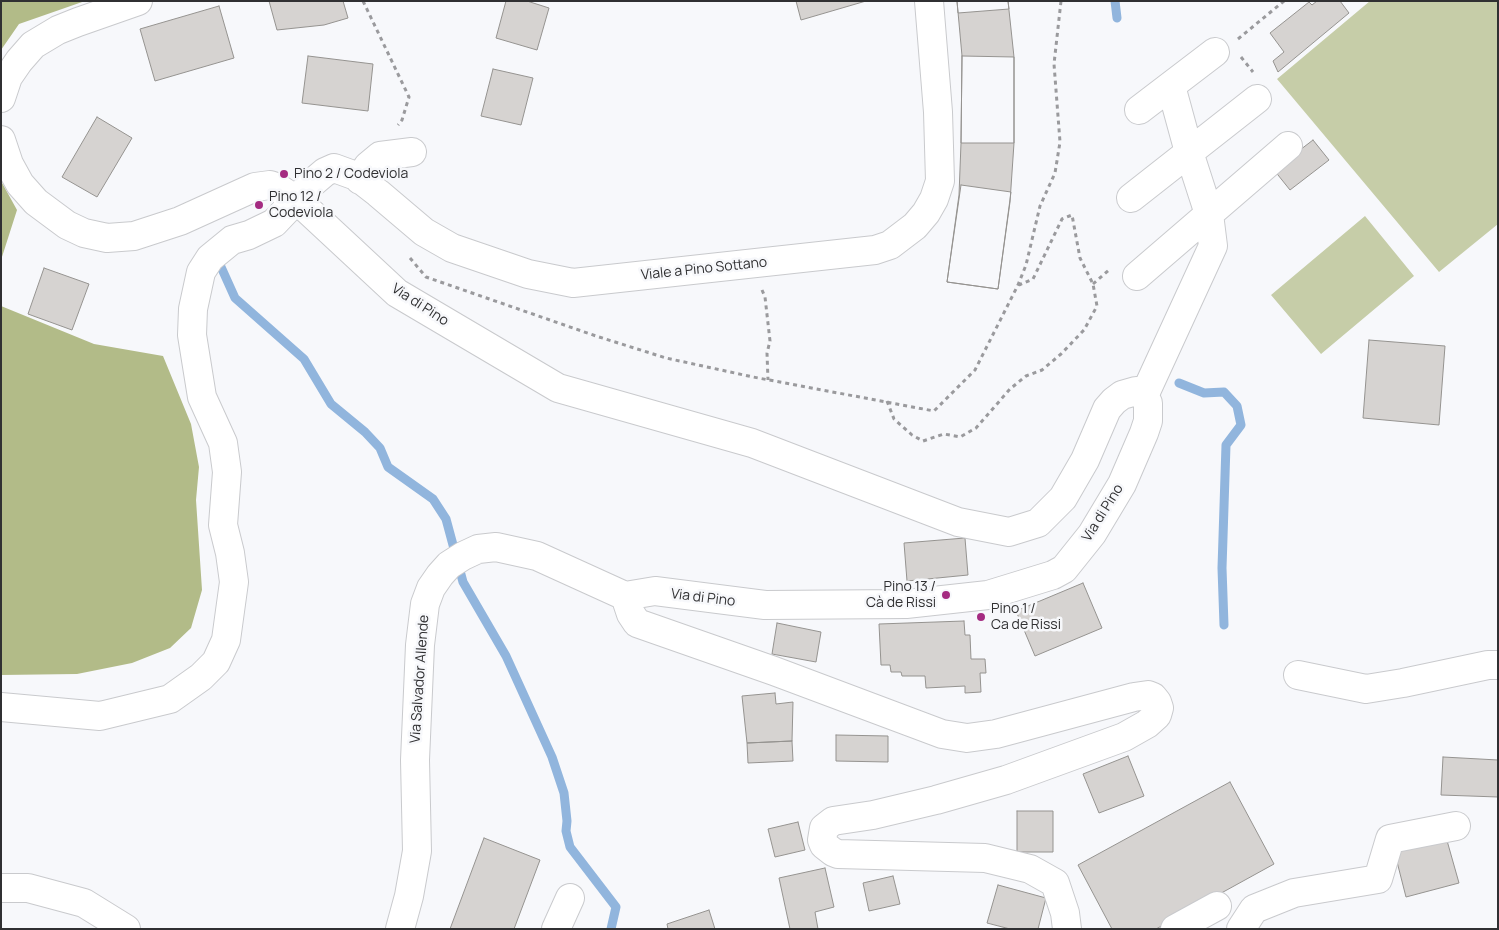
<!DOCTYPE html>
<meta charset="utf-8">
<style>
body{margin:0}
#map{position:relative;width:1499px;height:930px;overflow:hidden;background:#f7f8fb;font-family:Manrope,sans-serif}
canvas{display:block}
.frame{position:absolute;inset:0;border:2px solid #303032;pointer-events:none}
</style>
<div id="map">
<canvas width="1499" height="930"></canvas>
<div class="frame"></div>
</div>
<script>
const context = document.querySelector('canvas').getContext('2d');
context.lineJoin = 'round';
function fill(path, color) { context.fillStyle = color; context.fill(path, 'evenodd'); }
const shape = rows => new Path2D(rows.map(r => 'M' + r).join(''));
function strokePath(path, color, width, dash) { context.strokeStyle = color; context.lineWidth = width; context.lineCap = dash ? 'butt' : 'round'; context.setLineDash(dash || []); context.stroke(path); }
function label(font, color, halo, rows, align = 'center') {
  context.font = font + ' Manrope,sans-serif'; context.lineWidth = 5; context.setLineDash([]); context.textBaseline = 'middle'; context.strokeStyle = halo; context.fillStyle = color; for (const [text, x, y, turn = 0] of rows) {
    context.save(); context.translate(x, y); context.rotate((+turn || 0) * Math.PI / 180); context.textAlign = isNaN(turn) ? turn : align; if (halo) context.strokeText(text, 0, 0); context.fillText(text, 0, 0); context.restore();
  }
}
fill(shape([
 [1370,1,1498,1,1498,224,1439,272,1277,79],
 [1365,216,1414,276,1321,354,1271,295]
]), '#c6cda8');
fill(shape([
 [1,1,85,1,19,24,1,50],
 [1,181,17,210,1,260],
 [1,306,94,344,163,356,191,424,199,467,196,500,202,590,191,628,170,648,132,663,77,674,1,675]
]), '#b2bb88');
strokePath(shape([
 [1115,1,1117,18],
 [217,258,235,298,304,359,331,404,365,432,380,448,388,467,433,499,446,519,463,582,506,656,552,757,564,793,567,821,566,831,570,847,616,907,611,929],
 [1179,383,1204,393,1224,392,1237,406,1241,425,1226,445,1222,568,1224,625]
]), '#91b5dd', 9);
const building = shape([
 [269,1,343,1,348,18,324,25,277,30,269,1],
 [506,1,527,1,549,8,537,50,496,38,506,1],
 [796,1,866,1,801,20,796,1],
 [957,1,1008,1,1009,9,958,13,957,1],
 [957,1,1008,1,1014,57,1014,143,1010,202,998,289,947,282,959,195,961,143,962,56,957,1],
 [1317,1,1340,1,1349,13,1278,72,1273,61,1284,52,1270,33,1309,2,1312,5,1317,1],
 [219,6,234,58,155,81,140,29,219,6],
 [308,56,373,64,368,111,302,103,308,56],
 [962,56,1014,57,1014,143,961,143,962,56],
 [493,69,533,78,521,125,481,116,493,69],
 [97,117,132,138,97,197,62,177,97,117],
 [1313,140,1329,160,1290,190,1274,170,1313,140],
 [961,185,1011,192,998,289,947,282,961,185],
 [44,268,89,284,72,330,28,314,44,268],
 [1369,340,1445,346,1439,425,1363,418,1369,340],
 [965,538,968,575,907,581,904,543,965,538],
 [1083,583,1102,628,1035,656,1016,611,1083,583],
 [964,621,965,635,970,635,971,659,985,659,986,673,980,673,981,692,965,693,965,686,926,688,925,676,902,676,901,672,891,672,890,665,881,665,879,624,964,621],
 [777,623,821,632,816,662,772,654,777,623],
 [775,693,776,704,793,702,792,741,747,743,742,696,775,693],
 [836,735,888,736,888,762,836,761,836,735],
 [792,741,793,761,748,763,747,743,792,741],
 [1128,756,1144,796,1099,813,1083,774,1128,756],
 [1443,757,1498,760,1498,797,1441,795,1443,757],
 [1230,782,1274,864,1156,929,1112,929,1078,865,1230,782],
 [1017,811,1053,811,1053,852,1017,852,1017,811],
 [798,822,805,850,775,857,768,829,798,822],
 [1446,837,1459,883,1406,897,1394,850,1446,837],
 [484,838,540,860,514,929,450,929,484,838],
 [825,868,834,907,815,912,818,929,790,929,779,878,825,868],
 [893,876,900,904,869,911,863,883,893,876],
 [998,885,1046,898,1038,929,1010,929,987,923,998,885],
 [709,910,715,929,668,929,667,924,709,910]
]);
fill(building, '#d6d3d1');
strokePath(building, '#959390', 1);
const minor = shape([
 [1,98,8,77,19,61,33,45,58,30,78,22,138,1],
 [1139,110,1215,52],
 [1,140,9,164,20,184,36,202,67,225,84,233,107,238,134,236,180,221,255,187,270,185,276,187,297,200,397,293,558,388,752,443,958,522,1009,532,1038,523,1063,498,1085,460,1107,409,1114,401,1122,395,1136,391,1144,396,1148,403,1148,421,1144,433,1122,484,1092,534,1064,569,1053,575,988,595,906,604,765,605,655,591,625,596],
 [360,180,368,166,380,156,412,152],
 [1131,198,1257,99],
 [1137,276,1288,146],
 [1144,396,1213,246,1209,214,1189,152,1171,86],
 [625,596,631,614,637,623,774,671,942,734,967,738,996,734,1134,697,1148,695,1153,697,1157,702,1159,708,1157,715,1147,724,1124,737,1006,780,936,800,873,815,833,821,824,828,822,840,824,845,833,852,838,854,985,858,1030,869,1055,883,1065,913,1067,929],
 [1298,675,1366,689,1403,683,1488,665,1498,665],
 [1,707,100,716,170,699,201,677,216,662,226,640,234,582,230,553,223,525,227,472,223,443,202,397,192,335,193,309,201,272,210,258,232,240,249,235,274,223,312,183,325,172,334,168,356,176,378,193,424,232,452,248,528,274,573,283,875,250,890,245,915,226,926,213,934,199,940,181,938,112,929,1],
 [1,888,28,888,84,903,126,929],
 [400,929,409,896,417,851,415,760,420,645,425,604,431,588,440,575,449,565,463,556,478,549,496,547,537,556,625,596],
 [556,929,570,898],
 [1175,929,1217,906],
 [1241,929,1254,909,1294,893,1378,879,1390,839,1456,826]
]);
strokePath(minor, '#c9cacd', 30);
strokePath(shape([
 [363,1,409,97,402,120,398,125],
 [1238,39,1284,1],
 [1241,57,1253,72],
 [410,258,426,277,596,336,666,358,753,377,934,411,975,370,1018,285,1026,265,1040,206,1055,173,1060,142,1054,64,1061,1],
 [1093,284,1110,269],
 [762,290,765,297,770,341,767,353,768,380],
 [887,401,894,419,912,435,923,441,944,434,960,437,976,428,1010,389,1026,376,1042,370,1061,354,1084,330,1097,306,1093,284,1080,258,1072,215,1062,219,1033,279,1019,285]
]), '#9a9a9d', 3, [4, 4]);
strokePath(minor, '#fff', 28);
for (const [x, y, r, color] of [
 [284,174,5,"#a42b81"],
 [259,205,5,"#a42b81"],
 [946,595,5,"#a42b81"],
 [981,617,5,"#a42b81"]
]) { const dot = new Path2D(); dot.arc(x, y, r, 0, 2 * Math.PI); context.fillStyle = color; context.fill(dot); strokePath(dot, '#f7f8fb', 2); }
label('14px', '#303032', '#f7f8fb', [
 ["Pino 2 / Codeviola",294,174],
 ["Pino 12 /",269,197],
 ["Codeviola",269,213],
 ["Pino 13 /",936,587,"right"],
 ["Cà de Rissi",936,603,"right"],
 ["Pino 1 /",991,609],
 ["Ca de Rissi",991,625]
], 'left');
label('14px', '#303032', '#f7f8fb', [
 ["Viale a Pino Sottano",704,269,-6],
 ["Via di Pino",420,305,33],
 ["Via di Pino",1103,513,-58],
 ["Via di Pino",703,598,7],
 ["Via Salvador Allende",420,679,-86]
]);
</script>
